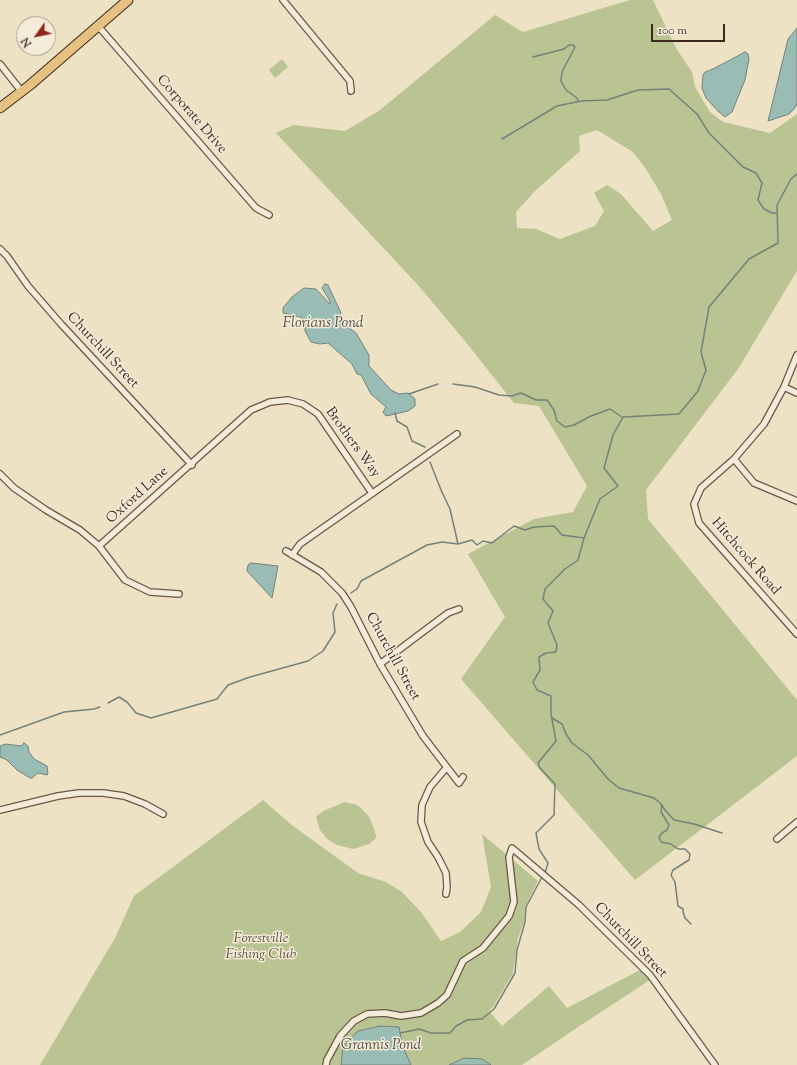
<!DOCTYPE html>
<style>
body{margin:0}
#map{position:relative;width:797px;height:1065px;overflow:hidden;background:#ede2c4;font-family:"Sorts Mill Goudy",serif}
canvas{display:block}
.north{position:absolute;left:16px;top:16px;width:40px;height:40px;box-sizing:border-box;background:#f3ecd9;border:1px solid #ab9e8f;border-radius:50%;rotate:237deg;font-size:11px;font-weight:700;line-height:16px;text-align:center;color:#3e291f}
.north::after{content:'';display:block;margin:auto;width:14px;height:18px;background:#8f2418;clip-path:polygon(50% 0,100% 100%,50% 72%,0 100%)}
.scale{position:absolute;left:651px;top:24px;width:74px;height:18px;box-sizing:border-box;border:2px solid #3e291f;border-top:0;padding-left:5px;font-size:12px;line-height:14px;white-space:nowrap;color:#3e291f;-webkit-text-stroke:3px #f3ecd9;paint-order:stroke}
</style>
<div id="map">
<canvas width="797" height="1065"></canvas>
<div class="north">N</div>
<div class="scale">100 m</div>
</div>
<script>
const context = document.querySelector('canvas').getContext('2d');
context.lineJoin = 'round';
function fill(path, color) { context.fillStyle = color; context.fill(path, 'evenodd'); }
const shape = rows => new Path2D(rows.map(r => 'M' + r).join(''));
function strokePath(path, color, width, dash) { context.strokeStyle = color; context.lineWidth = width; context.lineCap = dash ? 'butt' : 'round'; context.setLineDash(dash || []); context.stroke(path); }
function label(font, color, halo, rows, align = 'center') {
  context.font = font + ' "Sorts Mill Goudy",serif'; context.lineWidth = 3; context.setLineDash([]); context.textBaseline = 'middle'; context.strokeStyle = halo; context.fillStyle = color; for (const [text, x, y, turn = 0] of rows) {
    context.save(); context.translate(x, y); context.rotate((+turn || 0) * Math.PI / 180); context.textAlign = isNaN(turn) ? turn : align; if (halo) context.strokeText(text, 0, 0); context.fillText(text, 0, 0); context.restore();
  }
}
fill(shape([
 [630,0,653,0,676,48,692,72,695,87,710,112,723,122,770,133,797,114,797,271,738,369,646,490,648,519,797,700,797,756,635,880,461,679,505,617,468,554,534,519,573,512,587,486,539,406,514,403,465,341,417,284,276,133,293,125,345,131,380,110,495,15,523,32],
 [597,130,633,152,646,169,661,194,672,220,653,231,621,194,607,185,594,193,604,211,595,226,560,239,536,229,517,228,516,212,535,191,580,151,579,136],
 [282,59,288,67,275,78,269,70],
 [263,800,293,826,358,873,386,882,402,892,421,912,441,941,460,932,481,912,491,887,482,834,538,881,525,907,524,922,518,938,513,973,493,1007,489,1011,502,1026,549,986,567,1008,640,970,650,980,578,1027,522,1065,40,1065,115,938,134,896],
 [345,802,357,805,361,808,370,818,376,835,376,838,369,844,353,849,337,845,327,839,320,830,316,817,323,811]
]), '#bac392');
const water = shape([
 [797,28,797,103,795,108,789,114,768,121,788,39,797,28],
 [745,52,748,54,749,59,745,80,732,112,725,117,719,112,706,98,702,88,703,75,705,72,713,69,745,52],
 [325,284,328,285,341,313,339,316,348,327,356,333,369,355,369,366,391,390,399,394,408,393,415,399,415,406,408,411,386,416,383,412,386,407,371,394,361,375,357,374,352,364,328,343,320,344,311,342,305,331,305,320,300,317,283,313,283,308,292,297,304,288,316,289,330,304,330,301,322,288,325,284],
 [251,563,278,566,272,598,247,571,248,565,251,563],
 [24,743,28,746,29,752,34,759,47,766,48,774,47,775,38,773,32,778,30,778,17,770,7,760,0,757,0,746,6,744,21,746,24,743],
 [380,1026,399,1027,403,1047,411,1065,341,1065,343,1047,358,1031,380,1026],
 [464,1058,482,1059,491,1065,449,1065,464,1058]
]);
fill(water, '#99bdb5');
strokePath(water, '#758279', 1);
strokePath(shape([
 [533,57,564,49,569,45,573,45,575,47,562,72,561,81,566,90,577,98,578,101],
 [502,139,557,106,581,101,607,100,638,90,669,89,697,114,709,133,743,167,756,173,762,183,758,200,764,209,772,213,777,213],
 [453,384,475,387,499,395,512,396,521,393,536,400,547,400,554,410,557,421,565,427,574,425,591,416,610,409,622,417],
 [409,394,438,384],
 [395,413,397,421,407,427,412,441,425,447],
 [430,462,441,490,450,509,458,544],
 [351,593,357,589,361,581,427,545,442,542,458,544,472,540,477,545,483,541,492,543,514,526,525,530,534,527,554,526,562,535,584,538],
 [108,703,119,697,127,702,136,713,151,718,217,699,228,685,250,677,308,661,323,651,335,632,333,613,337,604],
 [552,718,562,724,566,734,572,743,588,755,608,779,619,788,654,798,660,803,665,810,674,820,694,824,722,833],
 [0,735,64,712,94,709,100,707],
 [662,805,661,812,669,825,667,830,662,833,659,837,661,842,671,844,678,849,685,849,690,854,689,860,673,870,671,875,675,882,678,906,683,909,683,912,685,918,691,924],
 [545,873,548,863,539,849,536,833,554,815,555,784,540,768,538,763,556,741,551,714,551,696,537,690,533,682,540,670,539,657,546,653,556,652,557,645,548,623,553,611,543,599,545,589,565,569,578,560,584,538,600,499,618,486,604,468,613,435,623,417,679,414,698,391,706,370,701,352,709,307,749,259,778,243,777,205,791,179,797,174],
 [400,1033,419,1029,431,1033,450,1033,456,1026,467,1020,482,1019,494,1009,515,973,517,950,525,922,526,907,542,877]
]), '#758279', 1.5);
const minor = shape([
 [283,0,350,81,351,91],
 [98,26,256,208,269,215],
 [0,64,22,92],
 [0,249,7,256,28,286,61,324,192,465],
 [797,355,784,387,764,424,734,459,701,488,694,504,699,523,797,634],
 [784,387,797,393],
 [734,459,754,483,797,501],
 [0,474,14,488,46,510,80,530,99,546,125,580,150,592,179,594],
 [99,546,251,410,270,402,288,400,303,404,318,414,372,493],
 [286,551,321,572,342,593,351,607,380,664,423,736,459,783,463,777],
 [292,555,300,544,457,434],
 [380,664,448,613,459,609],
 [0,810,58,796,79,793,103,793,124,796,145,804,163,814],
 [777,839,797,822],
 [446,894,447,887,446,873,438,857,428,842,421,822,422,805,430,787,447,767],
 [326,1065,327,1060,340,1036,354,1021,367,1014,385,1013,401,1016,421,1013,438,1003,447,995,463,961,483,948,509,916,514,902,509,857,512,848,579,905,650,975,715,1065]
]);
const primary = shape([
 [0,108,30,85,128,0]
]);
strokePath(minor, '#6a5748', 8);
strokePath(primary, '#3e291f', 11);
strokePath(minor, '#f3ecd9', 5.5);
strokePath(primary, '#e6c182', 9);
label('14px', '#3e291f', '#f3ecd9', [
 ["Corporate Drive",191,115,49],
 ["Churchill Street",102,351,47],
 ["Brothers Way",352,443,54],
 ["Oxford Lane",138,496,-42],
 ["Hitchcock Road",745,557,49],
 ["Churchill Street",392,657,61],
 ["Churchill Street",630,941,46]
]);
label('italic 14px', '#5d503c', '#f3ecd9', [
 ["Forestville",261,940],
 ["Fishing Club",261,956]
]);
label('italic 15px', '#554e44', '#f3ecd9', [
 ["Florians Pond",323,324],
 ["Grannis Pond",381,1046]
]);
</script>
